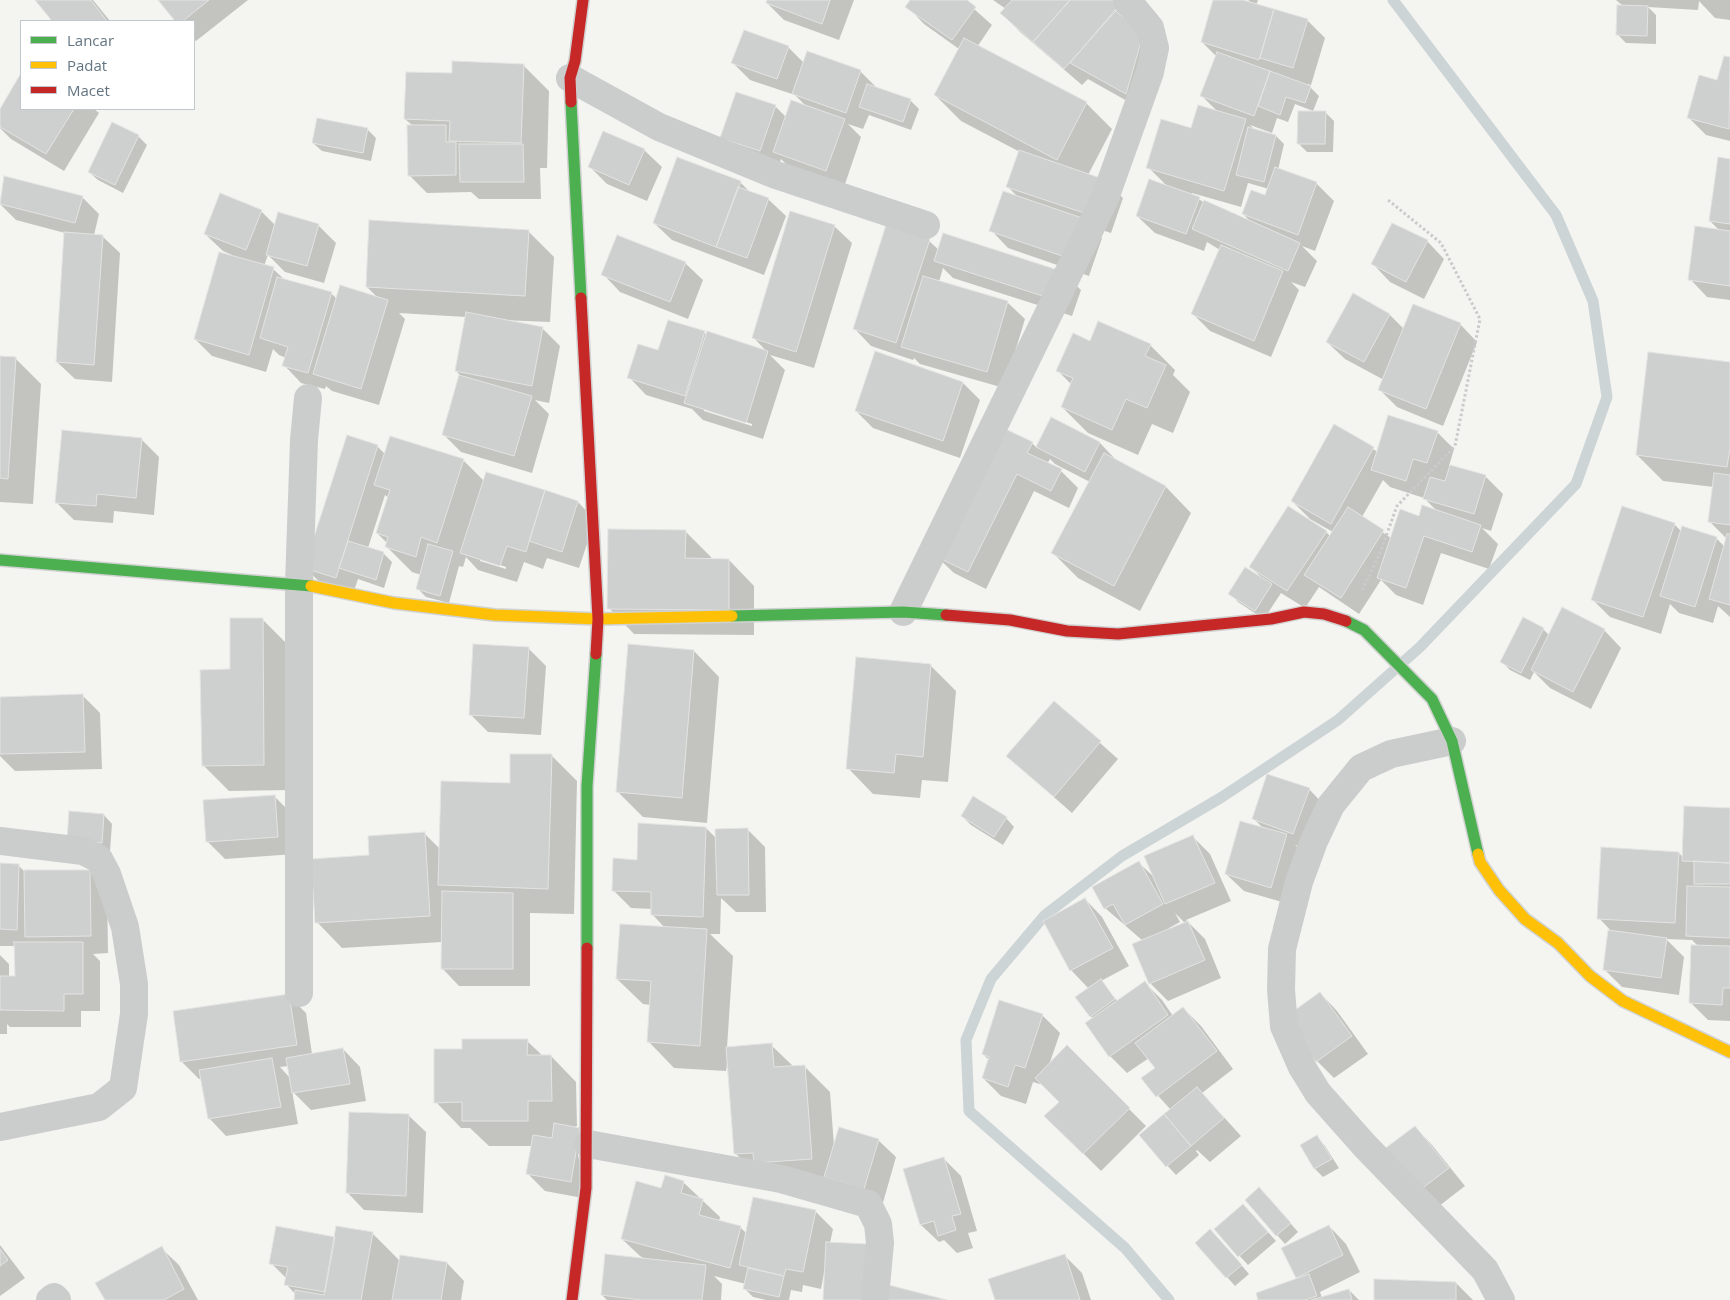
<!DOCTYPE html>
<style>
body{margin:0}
#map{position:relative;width:1730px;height:1300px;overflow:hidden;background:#f4f4f1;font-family:"Open Sans",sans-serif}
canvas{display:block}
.legend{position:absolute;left:20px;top:20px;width:175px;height:90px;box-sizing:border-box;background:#fff;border:1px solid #c1c8cd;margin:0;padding:6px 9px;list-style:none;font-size:15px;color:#637582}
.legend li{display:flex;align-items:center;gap:10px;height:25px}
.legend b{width:25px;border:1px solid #c1c8cd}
</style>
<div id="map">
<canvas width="1730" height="1300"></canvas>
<ul class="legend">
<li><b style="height:6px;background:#4caf50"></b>Lancar</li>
<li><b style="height:6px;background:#ffc107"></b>Padat</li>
<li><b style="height:6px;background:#c62828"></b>Macet</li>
</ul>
</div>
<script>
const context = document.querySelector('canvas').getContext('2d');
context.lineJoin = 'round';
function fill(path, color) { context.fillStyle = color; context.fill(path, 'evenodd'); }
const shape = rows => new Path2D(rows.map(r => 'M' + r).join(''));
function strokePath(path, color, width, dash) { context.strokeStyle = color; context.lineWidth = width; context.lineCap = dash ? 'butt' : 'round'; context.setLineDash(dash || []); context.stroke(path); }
fill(shape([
 [37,0,93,0,110,21,53,21],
 [160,0,248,0,196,41,194,39,194,21,177,21],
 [768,0,854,0,839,40,784,20,767,3],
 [912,0,964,0,992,25,977,47,1086,103,1112,129,1088,175,1105,181,1123,198,1111,233,1090,226,1102,238,1089,276,1008,248,991,230,1018,197,1007,186,1020,152,961,121,935,95,959,49,924,24,907,6],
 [993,0,1114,0,1143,36,1143,110,1088,79,1082,85,1019,31,1002,13,1006,9],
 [1214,0,1239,0,1253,4,1248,0,1258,0,1256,5,1307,20,1325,38,1311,85,1307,84,1319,96,1313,111,1295,104,1288,122,1277,118,1272,133,1250,125,1256,131,1276,136,1284,144,1278,170,1316,183,1334,201,1315,251,1302,246,1317,261,1305,287,1291,282,1299,290,1271,357,1210,331,1192,313,1220,250,1207,242,1204,251,1155,233,1137,216,1167,186,1148,167,1217,111,1202,96,1216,56,1202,42],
 [1248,183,1269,189,1266,196,1243,214,1251,222,1205,203,1192,195,1192,193,1241,207],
 [1616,0,1730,0,1730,20,1715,18,1699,1,1698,10,1648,7,1656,15,1656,44,1626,43,1618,35,1623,6],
 [788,47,804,63,860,71,878,89,910,100,919,109,911,130,869,115,863,129,848,124,861,137,844,187,791,169,781,159,778,168,721,137,737,93,776,107,786,117,807,107,795,95,750,80,733,63],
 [1725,57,1730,59,1730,141,1706,135,1689,118,1718,81],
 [523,65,549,91,547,168,540,168,541,199,479,199,471,192,427,193,409,175,413,126,405,119,453,75],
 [21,76,21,109,94,109,99,113,64,171,11,139,0,128,0,111],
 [1325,112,1334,121,1333,152,1307,152,1299,144],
 [367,129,376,138,371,161,322,151,313,143],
 [138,136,147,145,123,193,98,180,89,172],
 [644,150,662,167,647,201,607,184,589,166],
 [1730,160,1730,300,1707,297,1690,279,1720,231,1710,221],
 [5,177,82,197,99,214,94,235,102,236,120,253,112,382,75,379,57,362,65,233,16,220,0,204],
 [740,182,751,193,768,199,786,216,764,275,672,240,654,223],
 [261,211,276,226,318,225,336,243,324,283,285,272,268,255,264,266,273,269,285,280,331,293,337,299,379,299,367,287,528,231,554,257,550,322,501,320,542,328,560,346,549,403,535,400,549,414,532,473,461,452,444,435,460,375,456,371,466,317,399,313,405,319,379,405,332,391,326,386,325,389,301,383,284,365,286,358,279,355,273,349,266,372,212,356,195,339,232,255,223,251,205,234],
 [834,226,852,243,814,368,770,355,785,370,763,439,703,420,692,409,646,395,629,377,659,352,704,332,707,335,708,333,768,353,753,337],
 [704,408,752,424,752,426,704,411],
 [929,241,939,250,1063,273,1081,290,1072,316,953,278,943,268,939,282,1007,302,1025,319,1004,388,920,364,914,358,913,360,871,346,854,328],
 [1427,241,1444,259,1424,299,1390,282,1373,264],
 [685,263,703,280,688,319,620,292,603,274],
 [1353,294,1390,315,1404,329,1460,324,1477,342,1443,426,1397,407,1380,390,1384,380,1345,359,1327,342],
 [1090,342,1150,345,1175,370,1173,375,1190,392,1173,433,1152,424,1138,455,1088,433,1062,407,1072,385,1057,370],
 [0,357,15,358,41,384,33,504,0,502],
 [1730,364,1730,617,1718,606,1713,623,1679,613,1670,604,1661,634,1610,617,1592,599,1674,524,1682,532,1716,538,1725,547,1727,539,1709,521,1714,487,1663,481,1637,455],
 [963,383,980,400,960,458,873,428,856,411],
 [1052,419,1100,443,1117,461,1166,487,1191,513,1140,611,1078,578,1053,553,1090,482,1055,464,1050,459,1047,464,1061,471,1078,488,1069,508,1034,491,986,589,954,573,936,556,1032,443,1037,448],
 [1334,426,1378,452,1437,432,1454,449,1449,466,1485,476,1503,494,1491,531,1482,528,1498,544,1489,569,1441,553,1423,605,1396,595,1381,580,1359,614,1319,587,1305,608,1281,593,1264,619,1238,602,1230,593,1260,576,1251,567,1326,532,1330,536,1333,532,1310,519,1292,501],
 [1383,480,1390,487,1424,498,1437,511,1420,517,1392,539,1362,517],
 [348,437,378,447,385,454,463,460,484,481,487,473,578,502,595,520,579,568,547,558,543,569,524,562,517,582,478,570,466,557,463,567,459,566,449,603,426,597,418,589,421,575,412,572,386,546,387,543,377,533,389,498,385,495,368,548,384,554,392,562,384,588,358,579,353,594,323,585,305,568],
 [480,558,506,567,506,569,480,561],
 [141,439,159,457,154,515,114,511,113,523,74,520,56,502],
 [685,531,711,557,711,560,729,560,754,586,754,635,634,634,609,608],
 [262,619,288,645,290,790,229,791,203,765,232,671],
 [1543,629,1550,636,1604,630,1621,648,1591,709,1550,688,1534,672,1530,680,1510,670,1502,662],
 [528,648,546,666,541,735,488,732,471,715],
 [694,651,719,677,707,823,643,817,617,791],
 [930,665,956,691,948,782,922,780,920,798,873,794,848,768],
 [83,696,100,713,102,769,15,771,0,756,0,698],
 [1054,702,1118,759,1072,813,1007,756],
 [552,756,577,781,574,914,530,913,530,986,459,986,442,968,442,942,342,948,317,922,370,856,425,834,440,849,511,784],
 [1309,789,1326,807,1311,850,1295,845,1303,853,1289,904,1244,891,1226,874,1264,829,1254,819],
 [274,796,292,814,295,854,225,859,207,841],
 [1730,809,1730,1021,1708,1020,1691,1003,1698,946,1692,940,1666,939,1684,957,1679,995,1622,987,1604,969,1612,932,1599,918,1679,853,1684,858],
 [70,813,104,815,112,824,110,851,76,848],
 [962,816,1006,818,1014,827,1003,845,971,825],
 [706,828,717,839,747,829,765,847,766,912,736,912,721,898,720,934,710,934,733,956,727,1048,771,1045,794,1067,804,1066,830,1092,834,1146,878,1140,896,1157,882,1206,761,1179,736,1154,728,1058,726,1071,674,1068,649,1042,651,1005,643,1004,617,979,665,928,652,914,652,909,631,908,613,890,639,861],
 [1193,837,1210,854,1231,901,1186,920,1205,939,1221,978,1168,1001,1150,983,1143,941,1105,908,1139,863,1155,878],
 [1175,913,1185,923,1170,930,1169,928,1180,922],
 [0,865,18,865,24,871,90,871,107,888,108,953,93,954,100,961,100,1011,81,1011,81,1027,10,1027,7,1024,7,1034,0,1034,0,955,9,964,9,977,16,977,16,946,0,946],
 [1085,899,1102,917,1129,966,1101,981,1118,1002,1145,983,1162,1000,1173,1016,1183,1008,1201,1026,1233,1069,1202,1093,1241,1136,1210,1162,1197,1150,1196,1151,1199,1155,1176,1175,1140,1136,1171,1110,1142,1078,1156,1068,1149,1058,1127,1073,1110,1056,1091,1016,1089,989,1071,970],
 [1320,993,1337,1011,1368,1054,1334,1078,1317,1061],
 [288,995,306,1013,312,1054,343,1049,360,1067,366,1101,311,1110,292,1091,298,1124,226,1136,209,1118,202,1078,199,1079,181,1061],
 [288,1066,290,1078,280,1067],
 [1042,1015,1060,1033,1049,1065,1067,1047,1146,1126,1101,1171,1046,1116,1061,1102,1043,1085,1033,1082,1026,1104,1001,1096,983,1078,989,1060,983,1054],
 [527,1041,543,1056,551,1056,576,1082,577,1126,572,1128,588,1199,545,1191,528,1174,533,1146,489,1146,470,1128,461,1128,436,1102,463,1050],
 [408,1115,426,1132,423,1213,364,1210,347,1192],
 [1415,1127,1432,1145,1465,1186,1434,1210,1417,1192],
 [1317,1137,1325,1146,1339,1168,1323,1177,1315,1169,1301,1146],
 [944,1159,961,1176,977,1231,968,1233,973,1248,957,1253,944,1240,939,1242,921,1225,905,1170],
 [683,1182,720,1217,719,1221,740,1227,747,1234,816,1212,833,1229,830,1243,884,1285,942,1300,824,1300,824,1273,821,1289,803,1285,802,1292,791,1290,789,1300,766,1300,753,1297,745,1289,746,1284,714,1276,722,1284,721,1300,607,1300,602,1295,647,1260,640,1256,622,1239,662,1189],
 [1268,1197,1298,1232,1285,1244,1246,1200],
 [1252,1214,1276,1241,1248,1265,1215,1229],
 [1329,1226,1346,1244,1360,1272,1320,1292,1322,1298,1349,1290,1359,1300,1259,1300,1299,1279,1297,1277],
 [372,1233,400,1261,447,1263,464,1281,461,1300,295,1300,296,1295,286,1284,287,1279,271,1263,336,1238],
 [1219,1239,1249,1274,1235,1286,1227,1277],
 [0,1245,25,1278,0,1296],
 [161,1248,179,1265,198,1300,106,1300],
 [1065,1256,1082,1273,1091,1300,996,1300],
 [1456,1283,1473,1300,1375,1300]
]), '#0003');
strokePath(shape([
 [1169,1300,1125,1248,969,1111,966,1040,991,979,1045,915,1122,856,1222,797,1338,720,1420,647,1576,484,1607,397,1593,301,1556,215,1393,0]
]), '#ccd4d6', 11);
const building = shape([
 [35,0,91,0,107,21,52,21,35,0],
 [158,0,209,0,183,21,175,21,158,0],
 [767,0,830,0,822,24,766,3,767,0],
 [910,0,967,0,976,7,952,40,905,7,910,0],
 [1012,0,1070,0,1033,42,1000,13,1012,0],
 [1070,0,1116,0,1121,5,1064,69,1033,42,1070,0],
 [1213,0,1243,0,1274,9,1259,60,1201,42,1213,0],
 [1617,5,1648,6,1647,36,1616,35,1617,5],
 [1274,9,1308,19,1293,68,1260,58,1274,9],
 [1115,10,1143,35,1126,94,1070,63,1115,10],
 [744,30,789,46,777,79,731,63,744,30],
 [964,38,1087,102,1057,160,934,95,964,38],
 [807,51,861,70,846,113,792,94,807,51],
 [1217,52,1270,71,1254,116,1200,96,1217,52],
 [1724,56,1730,57,1729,129,1687,118,1699,75,1717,80,1724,56],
 [452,61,524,64,521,143,449,141,450,121,404,119,406,72,452,73,452,61],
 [1270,71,1311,86,1305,103,1286,97,1280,115,1258,106,1270,71],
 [21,73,21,109,74,109,46,154,0,127,0,109,21,73],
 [867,84,911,99,903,122,859,107,867,84],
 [736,92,776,105,760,151,720,138,736,92],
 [791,100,845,119,826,171,773,152,791,100],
 [1198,105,1246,119,1224,191,1146,168,1161,119,1191,128,1198,105],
 [1298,111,1326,111,1325,144,1297,144,1298,111],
 [317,118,368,128,363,153,312,143,317,118],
 [112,122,139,135,115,185,88,172,112,122],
 [407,125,446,125,446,142,456,142,456,175,408,176,407,125],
 [1248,127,1276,135,1264,182,1236,175,1248,127],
 [603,131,645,149,629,185,588,167,603,131],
 [459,144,523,144,524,182,460,182,459,144],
 [1019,150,1106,180,1093,216,1006,187,1019,150],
 [677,157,741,181,716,247,653,223,677,157],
 [1718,157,1730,159,1730,224,1709,221,1718,157],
 [1275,167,1317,182,1298,235,1242,214,1251,190,1265,195,1275,167],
 [4,176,83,196,75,223,0,204,4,176],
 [1149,179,1200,197,1186,234,1136,216,1149,179],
 [738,187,769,198,747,258,716,247,738,187],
 [1003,191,1085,219,1071,259,989,231,1003,191],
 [220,193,262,210,246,250,204,234,220,193],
 [1204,200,1300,243,1288,271,1192,229,1204,200],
 [790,211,835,225,796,352,752,338,790,211],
 [278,212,319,224,307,266,266,255,278,212],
 [369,220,529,230,525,296,366,287,369,220],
 [1392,223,1428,240,1406,282,1371,264,1392,223],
 [886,225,930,239,896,343,853,329,886,225],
 [1695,226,1730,231,1730,286,1688,280,1695,226],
 [64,232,103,235,94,365,56,362,64,232],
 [943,233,1064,272,1055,300,934,261,943,233],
 [617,235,686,262,670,302,601,275,617,235],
 [1221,245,1283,271,1254,341,1191,314,1221,245],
 [219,252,274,267,249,355,194,339,219,252],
 [923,276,1008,301,987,372,901,347,923,276],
 [277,277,332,292,308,373,282,366,288,347,260,338,277,277],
 [340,285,388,300,361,389,313,374,340,285],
 [1353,293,1390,314,1364,362,1326,342,1353,293],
 [1413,304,1461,323,1426,409,1378,390,1413,304],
 [466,312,543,327,532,386,455,371,466,312],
 [668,320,705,331,685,396,627,378,638,344,658,350,668,320],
 [1098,321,1151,344,1145,356,1166,365,1147,408,1126,399,1112,430,1061,407,1073,378,1056,371,1073,333,1090,341,1098,321],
 [707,331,768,351,746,423,684,403,707,331],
 [875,351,963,382,943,441,855,411,875,351],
 [1648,352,1730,362,1730,448,1727,467,1636,455,1648,352],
 [0,356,16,357,8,479,0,478,0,356],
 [459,375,532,396,514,456,442,435,459,375],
 [1388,415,1438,431,1427,463,1413,459,1406,481,1371,470,1388,415],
 [1051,417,1100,442,1085,472,1036,447,1051,417],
 [1334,424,1374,447,1331,524,1291,501,1334,424],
 [999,426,1033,442,1027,453,1062,469,1051,491,1017,474,968,572,935,556,999,426],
 [62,430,142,438,136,498,97,494,96,506,55,503,62,430],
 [347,435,378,445,336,578,304,568,347,435],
 [390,436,464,459,437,543,421,537,416,557,385,547,388,537,376,533,390,490,374,485,390,436],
 [1104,453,1166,486,1114,586,1051,553,1104,453],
 [1450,465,1486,475,1474,514,1423,499,1430,477,1445,481,1450,465],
 [486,472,545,490,526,552,507,546,500,566,460,553,486,472],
 [1714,473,1730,475,1730,525,1708,522,1714,473],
 [545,490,578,501,562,552,529,541,545,490],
 [1422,505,1481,525,1472,552,1424,536,1406,588,1377,578,1400,509,1419,516,1422,505],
 [1288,506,1327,531,1287,591,1249,567,1288,506],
 [1622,506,1675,523,1643,617,1591,600,1622,506],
 [1348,507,1384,530,1341,598,1304,575,1348,507],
 [1682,526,1717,537,1695,607,1660,596,1682,526],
 [608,529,686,530,685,558,729,559,729,610,607,609,608,529],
 [1727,534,1730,534,1730,605,1709,599,1727,534],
 [348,541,384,552,376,580,339,568,348,541],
 [428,544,453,551,440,596,416,589,428,544],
 [1245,567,1272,584,1255,611,1228,594,1245,567],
 [1562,607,1605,629,1573,692,1531,670,1562,607],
 [1523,617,1544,628,1521,673,1500,662,1523,617],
 [230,618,263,618,264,765,202,766,200,670,230,669,230,618],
 [473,644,529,647,524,718,469,715,473,644],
 [628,644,694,650,682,798,616,792,628,644],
 [856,657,931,664,923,757,896,754,894,773,846,769,856,657],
 [83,694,85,752,0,754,0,697,83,694],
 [1054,701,1101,741,1054,797,1006,756,1054,701],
 [510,754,552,754,548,889,438,885,441,781,510,783,510,754],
 [1267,774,1310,788,1293,834,1252,819,1267,774],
 [275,795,278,837,206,842,203,800,275,795],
 [973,796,1007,817,994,837,961,816,973,796],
 [1684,806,1730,808,1730,863,1682,861,1684,806],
 [69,811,104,814,102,843,67,840,69,811],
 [1240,821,1287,834,1271,888,1225,874,1240,821],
 [638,823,706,827,703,917,651,915,651,892,612,891,613,858,637,860,638,823],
 [748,828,749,895,717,895,715,829,748,828],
 [425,832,430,916,315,923,311,859,369,855,368,836,425,832],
 [1193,835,1215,883,1165,904,1144,856,1193,835],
 [1601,847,1679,852,1675,923,1597,919,1601,847],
 [1139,861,1163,904,1125,925,1113,904,1104,909,1092,887,1139,861],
 [1694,861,1730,863,1730,884,1694,884,1694,861],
 [0,863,19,864,17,930,0,929,0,863],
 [24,870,90,870,91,936,25,937,24,870],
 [1687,886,1730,887,1730,938,1686,936,1687,886],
 [442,891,513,893,513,969,441,969,442,891],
 [1085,898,1113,948,1070,971,1043,921,1085,898],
 [1188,921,1205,960,1149,984,1132,944,1188,921],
 [620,924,707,929,700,1046,647,1042,651,981,616,979,620,924],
 [1608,930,1667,938,1661,978,1603,970,1608,930],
 [14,942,83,942,83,994,64,994,64,1011,0,1010,0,976,15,976,14,942],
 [1691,945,1730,946,1730,988,1723,988,1722,1005,1689,1003,1691,945],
 [1101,979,1115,999,1090,1017,1075,997,1101,979],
 [1145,981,1168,1015,1109,1057,1085,1023,1145,981],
 [1320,992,1352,1036,1316,1062,1284,1018,1320,992],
 [289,994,297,1045,180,1062,173,1011,289,994],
 [999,1000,1043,1014,1025,1068,1015,1065,1008,1087,982,1078,989,1057,982,1054,999,1000],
 [1183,1007,1217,1051,1156,1097,1141,1078,1155,1068,1135,1043,1183,1007],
 [462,1039,528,1039,527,1055,551,1055,552,1101,528,1101,528,1121,462,1121,462,1102,434,1103,434,1049,462,1049,462,1039],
 [772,1043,774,1067,805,1065,812,1159,754,1163,753,1153,734,1154,726,1047,772,1043],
 [1067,1045,1130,1108,1083,1154,1044,1116,1059,1102,1035,1078,1067,1045],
 [343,1048,350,1084,292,1093,286,1058,343,1048],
 [272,1058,281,1107,208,1119,199,1070,272,1058],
 [1197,1087,1224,1118,1191,1146,1164,1114,1197,1087],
 [349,1112,409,1114,406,1196,346,1193,349,1112],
 [1164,1114,1191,1146,1166,1167,1139,1135,1164,1114],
 [554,1123,580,1128,571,1182,526,1174,533,1135,552,1138,554,1123],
 [1415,1126,1449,1168,1416,1193,1383,1150,1415,1126],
 [839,1127,879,1139,864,1189,824,1177,839,1127],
 [1317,1135,1332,1159,1314,1169,1300,1145,1317,1135],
 [944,1157,961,1214,952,1216,956,1230,938,1236,934,1221,920,1225,903,1169,944,1157],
 [665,1175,684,1181,681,1193,703,1199,699,1215,741,1226,730,1268,621,1239,636,1181,661,1188,665,1175],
 [1259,1187,1291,1223,1276,1236,1245,1200,1259,1187],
 [753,1197,816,1210,803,1272,786,1269,784,1276,739,1265,753,1197],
 [1243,1204,1268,1232,1238,1257,1214,1229,1243,1204],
 [1329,1225,1343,1255,1296,1278,1281,1248,1329,1225],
 [276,1226,335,1237,325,1292,284,1285,288,1267,269,1264,276,1226],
 [336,1226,373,1232,361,1300,294,1300,295,1290,324,1295,336,1226],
 [1210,1229,1242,1265,1226,1278,1195,1243,1210,1229],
 [826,1242,868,1244,865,1300,823,1300,826,1242],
 [162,1246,184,1289,164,1300,105,1300,95,1283,162,1246],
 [0,1249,8,1260,0,1266,0,1249],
 [605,1254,706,1265,702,1300,641,1300,601,1295,605,1254],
 [1065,1254,1080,1300,995,1300,988,1279,1065,1254],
 [400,1255,447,1262,441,1300,392,1300,400,1255],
 [748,1268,784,1276,779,1297,743,1289,748,1268],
 [1309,1274,1317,1296,1305,1300,1258,1300,1256,1293,1309,1274],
 [1374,1279,1456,1282,1456,1300,1374,1300,1374,1279],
 [881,1283,947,1300,876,1300,881,1283],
 [1349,1289,1352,1300,1311,1300,1349,1289]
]);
fill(building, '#cecfcf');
strokePath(building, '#e3e3e1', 1);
const fast = shape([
 [571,102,581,298],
 [0,560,311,586],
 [732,616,903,612,946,615],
 [1346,621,1364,630,1432,699,1452,741,1478,854],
 [587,948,587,786,596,654]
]);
const slow = shape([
 [311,586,394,603,495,615,598,619,732,616],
 [1478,854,1480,862,1499,890,1525,919,1558,943,1590,976,1623,1001,1730,1052]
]);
const jam = shape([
 [571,102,570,78,575,61,583,0],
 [581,298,598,619,596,654],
 [946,615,1010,620,1067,631,1118,634,1271,619,1304,612,1324,614,1346,621],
 [572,1300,586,1188,587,948]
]);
strokePath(fast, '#d0d2d1', 14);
strokePath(slow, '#d0d2d1', 14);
strokePath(jam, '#d0d2d1', 14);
strokePath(shape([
 [1362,590,1380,553,1397,506,1455,446,1480,319,1441,243,1388,200]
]), '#cacaca', 3, [2.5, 2.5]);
strokePath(shape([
 [570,78,659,127,776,175,926,225],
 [903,612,1105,198,1150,72,1155,48,1150,28,1127,0],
 [1452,741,1391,754,1361,768,1331,805,1314,841,1299,882,1282,949,1281,990,1284,1026,1302,1067,1318,1093,1365,1146,1485,1270,1501,1300],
 [0,841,83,851,99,859,107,874,125,927,134,984,134,1014,123,1088,99,1107,0,1127],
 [299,993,299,584,304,440,308,398],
 [588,1144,781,1179,868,1204,878,1224,880,1243,875,1297],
 [50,1300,54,1297,57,1300]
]), '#cbcdcd', 28);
strokePath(fast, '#4caf50', 11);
strokePath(slow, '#ffc107', 11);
strokePath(jam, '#c62828', 11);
</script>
